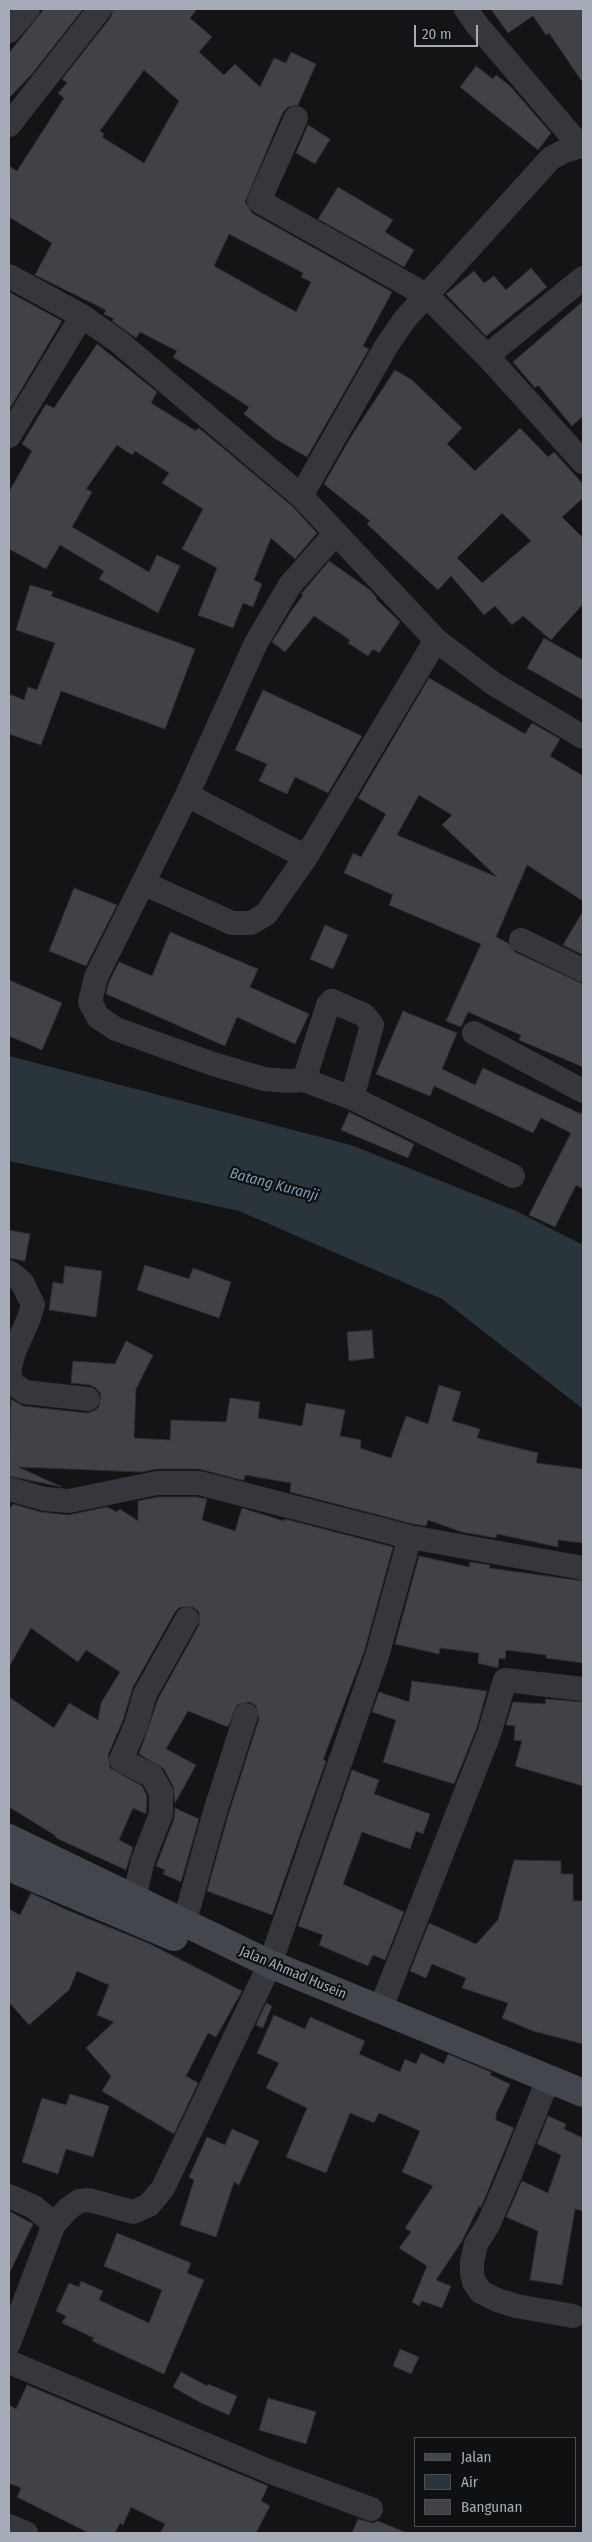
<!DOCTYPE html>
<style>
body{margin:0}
#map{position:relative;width:592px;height:2542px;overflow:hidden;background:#141417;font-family:"Fira Sans Condensed",sans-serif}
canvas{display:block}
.frame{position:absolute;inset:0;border:10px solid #a5acb8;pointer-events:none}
.legend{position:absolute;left:414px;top:2437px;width:162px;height:90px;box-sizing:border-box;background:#0f1011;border:1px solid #4b4e54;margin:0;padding:6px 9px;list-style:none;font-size:15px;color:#a5acb8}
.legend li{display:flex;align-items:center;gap:10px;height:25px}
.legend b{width:25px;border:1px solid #4b4e54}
.scale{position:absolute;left:414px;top:25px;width:64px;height:22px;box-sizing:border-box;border:2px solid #a5acb8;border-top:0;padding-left:6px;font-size:15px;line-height:18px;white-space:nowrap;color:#a5acb8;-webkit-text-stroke:4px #0f1011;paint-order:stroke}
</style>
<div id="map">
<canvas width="592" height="2542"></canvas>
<div class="frame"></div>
<ul class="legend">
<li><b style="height:6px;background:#43464c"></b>Jalan</li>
<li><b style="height:14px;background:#2a343b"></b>Air</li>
<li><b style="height:14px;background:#404247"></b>Bangunan</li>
</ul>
<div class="scale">20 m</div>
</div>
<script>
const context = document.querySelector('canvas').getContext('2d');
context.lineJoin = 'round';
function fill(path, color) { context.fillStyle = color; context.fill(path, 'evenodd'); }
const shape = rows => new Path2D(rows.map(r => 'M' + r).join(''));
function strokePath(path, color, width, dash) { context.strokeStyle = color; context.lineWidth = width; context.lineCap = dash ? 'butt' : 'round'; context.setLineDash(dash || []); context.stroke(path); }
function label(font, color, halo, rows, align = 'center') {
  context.font = font + ' "Fira Sans Condensed",sans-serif'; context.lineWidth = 4.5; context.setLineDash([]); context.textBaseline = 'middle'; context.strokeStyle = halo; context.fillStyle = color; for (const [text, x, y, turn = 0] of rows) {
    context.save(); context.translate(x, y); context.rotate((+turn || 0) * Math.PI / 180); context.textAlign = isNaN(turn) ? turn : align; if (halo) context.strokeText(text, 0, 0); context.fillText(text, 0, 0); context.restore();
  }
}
fill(shape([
 [9,1056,351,1145,516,1211,583,1245,583,1409,442,1299,239,1211,9,1161]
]), '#2a343b');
const building = shape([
 [44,9,83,9,32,74,9,98,9,53,44,9],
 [113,9,197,9,190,18,212,37,199,52,224,75,235,64,260,87,274,58,286,63,291,52,316,64,298,105,288,107,283,112,245,202,252,213,392,292,363,346,369,349,307,457,274,438,244,414,249,407,173,357,177,351,140,332,136,338,112,321,114,319,104,314,106,310,35,275,52,243,9,217,9,166,17,171,64,98,58,93,67,83,62,79,111,17,113,9],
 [144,70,179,101,144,163,102,137,104,134,100,131,144,70],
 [229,234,303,273,301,277,311,282,296,312,214,266,229,234],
 [491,9,583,9,583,83,549,33,546,35,533,16,508,33,491,9],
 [476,66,493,79,496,75,510,86,551,133,538,150,460,87,476,66],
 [308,125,330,139,315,164,296,153,308,125],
 [338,187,393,220,385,232,414,250,404,267,318,219,338,187],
 [531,268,547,287,486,336,446,294,474,271,484,283,494,276,506,290,531,268],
 [9,292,62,321,9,410,9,292],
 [583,301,583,416,572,426,538,385,535,388,513,362,583,301],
 [97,344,157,392,151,403,196,431,198,428,205,433,292,506,317,533,295,559,271,538,254,580,262,584,253,607,243,603,233,628,198,615,217,568,182,549,203,509,162,483,169,473,135,451,132,455,117,445,86,489,92,492,72,527,149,572,157,555,180,566,158,613,99,579,104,571,60,545,46,569,9,549,9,492,32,451,22,444,46,404,54,408,97,344],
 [395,370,412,380,462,428,447,444,475,471,520,428,548,457,554,452,583,484,583,498,562,517,583,538,583,604,551,640,523,616,512,625,495,606,484,615,451,576,438,590,367,524,370,521,324,484,352,435,395,370],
 [502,513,531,541,482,583,457,558,502,513],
 [329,561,370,590,377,598,376,599,400,622,379,653,373,649,368,656,348,643,350,640,314,616,285,652,272,642,292,610,303,595,301,594,329,561],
 [30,585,53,592,51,596,195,649,165,729,61,691,41,745,9,734,9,694,24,700,28,687,37,690,55,643,16,630,30,585],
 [544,638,583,660,583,700,527,668,544,638],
 [429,678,525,734,532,723,560,739,550,756,583,776,583,901,527,865,496,937,508,943,515,952,583,984,583,1067,519,1040,521,1035,468,1012,461,1027,446,1021,481,944,389,905,393,895,344,873,353,853,361,857,386,814,358,798,429,678],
 [419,795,452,815,442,825,497,877,397,835,419,795],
 [263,690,362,736,328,793,295,777,287,794,259,781,267,764,235,750,263,690],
 [74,888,117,905,86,966,49,951,74,888],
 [583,911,583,955,563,945,583,911],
 [325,925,348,935,333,969,310,959,325,925],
 [170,932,258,969,250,987,309,1014,295,1044,237,1017,225,1046,106,994,109,982,119,962,152,976,170,932],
 [9,980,62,1003,42,1050,9,1036,9,980],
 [403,1011,457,1033,442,1069,475,1085,483,1068,581,1114,583,1109,583,1189,576,1185,555,1227,529,1215,571,1133,541,1118,533,1133,434,1086,430,1096,376,1074,403,1011],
 [349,1112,414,1144,408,1158,341,1130,349,1112],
 [9,1230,30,1234,25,1261,9,1258,9,1230],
 [145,1265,189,1279,193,1268,231,1282,219,1318,137,1290,145,1265],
 [65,1266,102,1271,96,1317,49,1310,53,1282,63,1284,65,1266],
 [372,1330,374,1358,349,1361,347,1332,372,1330],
 [126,1341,153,1355,136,1389,134,1438,170,1440,171,1420,226,1422,230,1398,260,1402,258,1418,302,1426,306,1403,345,1410,340,1436,361,1440,360,1448,391,1458,406,1416,428,1424,439,1385,461,1392,452,1421,480,1429,477,1438,538,1453,536,1463,583,1469,583,1543,558,1540,558,1547,497,1534,496,1538,462,1532,428,1520,426,1526,413,1524,290,1492,291,1483,245,1475,244,1480,241,1480,199,1469,157,1469,141,1472,18,1467,62,1487,9,1476,11,1399,23,1406,86,1413,94,1411,99,1407,101,1394,96,1388,90,1385,71,1383,73,1361,115,1364,126,1341],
 [158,1497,197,1497,207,1499,202,1520,235,1531,242,1508,284,1521,285,1519,393,1547,364,1652,323,1760,326,1761,272,1915,207,1891,227,1819,259,1719,256,1706,250,1702,237,1705,228,1727,188,1711,166,1749,196,1765,175,1803,173,1786,164,1769,139,1754,158,1699,199,1625,199,1612,193,1607,180,1607,175,1612,133,1687,123,1720,108,1755,110,1768,142,1786,147,1796,146,1814,133,1808,119,1840,133,1847,126,1870,56,1838,56,1836,9,1807,9,1697,54,1728,69,1703,98,1720,101,1703,120,1672,86,1650,78,1662,31,1628,9,1667,9,1510,13,1504,41,1512,68,1515,107,1507,117,1512,120,1509,138,1521,138,1501,158,1497],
 [419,1556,469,1567,470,1562,490,1565,489,1568,583,1581,583,1663,546,1658,546,1655,506,1650,505,1659,499,1658,498,1668,478,1663,479,1653,440,1648,439,1654,395,1644,419,1556],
 [412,1681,487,1691,476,1730,454,1784,383,1762,396,1720,372,1712,379,1692,409,1702,412,1681],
 [546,1699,583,1702,583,1786,515,1766,522,1741,514,1740,515,1726,506,1725,513,1702,545,1704,546,1699],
 [352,1770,379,1780,374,1794,430,1814,423,1834,416,1831,410,1849,362,1832,343,1884,404,1912,385,1960,373,1955,368,1966,319,1945,323,1935,298,1926,352,1770],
 [175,1808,199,1819,181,1882,163,1874,165,1870,156,1866,174,1819,175,1808],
 [514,1860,561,1861,561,1874,573,1874,573,1901,583,1901,583,2044,533,2031,502,2018,508,2003,462,1988,466,1978,432,1964,426,1978,410,1971,429,1923,476,1944,498,1920,514,1860],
 [31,1893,67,1910,148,1943,242,1991,216,2037,208,2033,186,2076,198,2083,174,2134,102,2091,111,2076,86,2048,114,2022,97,2015,109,1985,77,1971,69,1990,29,2025,9,2002,9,1909,20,1915,31,1893],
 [266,2003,272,2006,263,2028,256,2025,266,2003],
 [274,2015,305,2029,310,2017,365,2041,359,2054,400,2072,405,2059,416,2064,421,2053,444,2064,448,2054,491,2072,490,2075,510,2084,496,2114,496,2120,514,2128,481,2207,479,2206,462,2241,436,2280,451,2286,442,2308,422,2301,419,2306,412,2302,427,2266,399,2248,411,2232,405,2228,433,2186,402,2172,420,2131,379,2113,374,2123,350,2113,326,2173,286,2157,307,2108,266,2088,279,2063,257,2053,274,2015],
 [70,2094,109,2106,93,2157,66,2149,58,2174,22,2162,42,2098,66,2105,70,2094],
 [548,2116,566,2124,564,2129,583,2138,583,2211,575,2209,562,2285,530,2280,538,2231,506,2217,522,2181,548,2193,561,2155,537,2144,548,2116],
 [232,2129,259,2141,239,2185,234,2182,216,2237,180,2225,194,2180,189,2177,207,2137,225,2145,232,2129],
 [9,2211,33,2224,9,2274,9,2211],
 [117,2233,191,2263,187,2273,204,2280,164,2374,92,2341,94,2338,62,2323,66,2316,56,2311,69,2283,79,2287,81,2281,103,2291,99,2300,149,2323,162,2290,104,2266,117,2233],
 [400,2349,419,2357,411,2374,393,2366,400,2349],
 [181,2372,207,2386,208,2384,237,2396,229,2415,201,2403,173,2387,181,2372],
 [27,2385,268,2486,261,2501,270,2506,256,2533,160,2533,165,2524,131,2507,123,2525,120,2523,115,2533,89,2533,17,2497,21,2488,9,2483,9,2405,16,2409,27,2385],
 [268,2398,316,2412,306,2444,259,2430,268,2398],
 [358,2519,373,2523,378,2521,407,2533,352,2533,358,2519]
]);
fill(building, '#404247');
strokePath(building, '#2e2e33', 1);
strokePath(shape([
 [466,9,477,25,580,146],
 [9,31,28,9],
 [296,118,259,201,426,295,487,356,583,462],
 [9,125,100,9],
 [9,276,82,316,9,436],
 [82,316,119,342,301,496,436,640,494,684,583,737],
 [487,356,583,278],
 [301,496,387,345,405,319,551,158,565,151,580,146,583,147],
 [335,534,290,585,256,643,187,795,96,977,90,1002,98,1017,116,1029,213,1064,264,1079,288,1081,304,1080,328,1005,332,1001,364,1015,372,1025,352,1098,513,1176],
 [187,795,306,857,436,640],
 [143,883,232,923,251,923,266,914,306,857],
 [521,940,583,970],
 [474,1033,583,1091],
 [304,1080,352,1098],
 [9,1272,22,1282,33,1305,29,1318,14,1352,9,1371,12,1383,25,1392,88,1399],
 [9,1489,45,1499,69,1501,157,1483,199,1483,410,1537,377,1656,270,1964,163,2188,149,2205,133,2212,89,2200,79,2201,68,2209,54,2224,9,2343],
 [410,1537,583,1568],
 [134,1898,143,1860,161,1814,161,1792,152,1776,121,1760,136,1725,145,1694,187,1619],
 [184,1924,214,1815,246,1715],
 [380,2010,489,1734,505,1680,583,1689],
 [543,2092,511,2172,488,2225,476,2244,472,2262,472,2273,474,2282,481,2292,497,2300,516,2306,573,2316],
 [9,2196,34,2207,54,2224],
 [9,2362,271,2472,371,2509],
 [9,2526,26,2533]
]), '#35373c', 24);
strokePath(shape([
 [9,1838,270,1964,583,2093],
 [9,1867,174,1937]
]), '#43464c', 28);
label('14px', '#a5acb8', '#0f1011', [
 ["Jalan Ahmad Husein",293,1973,23]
]);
label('italic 15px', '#7a9cb5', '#0f1011', [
 ["Batang Kuranji",274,1185,15]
]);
</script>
